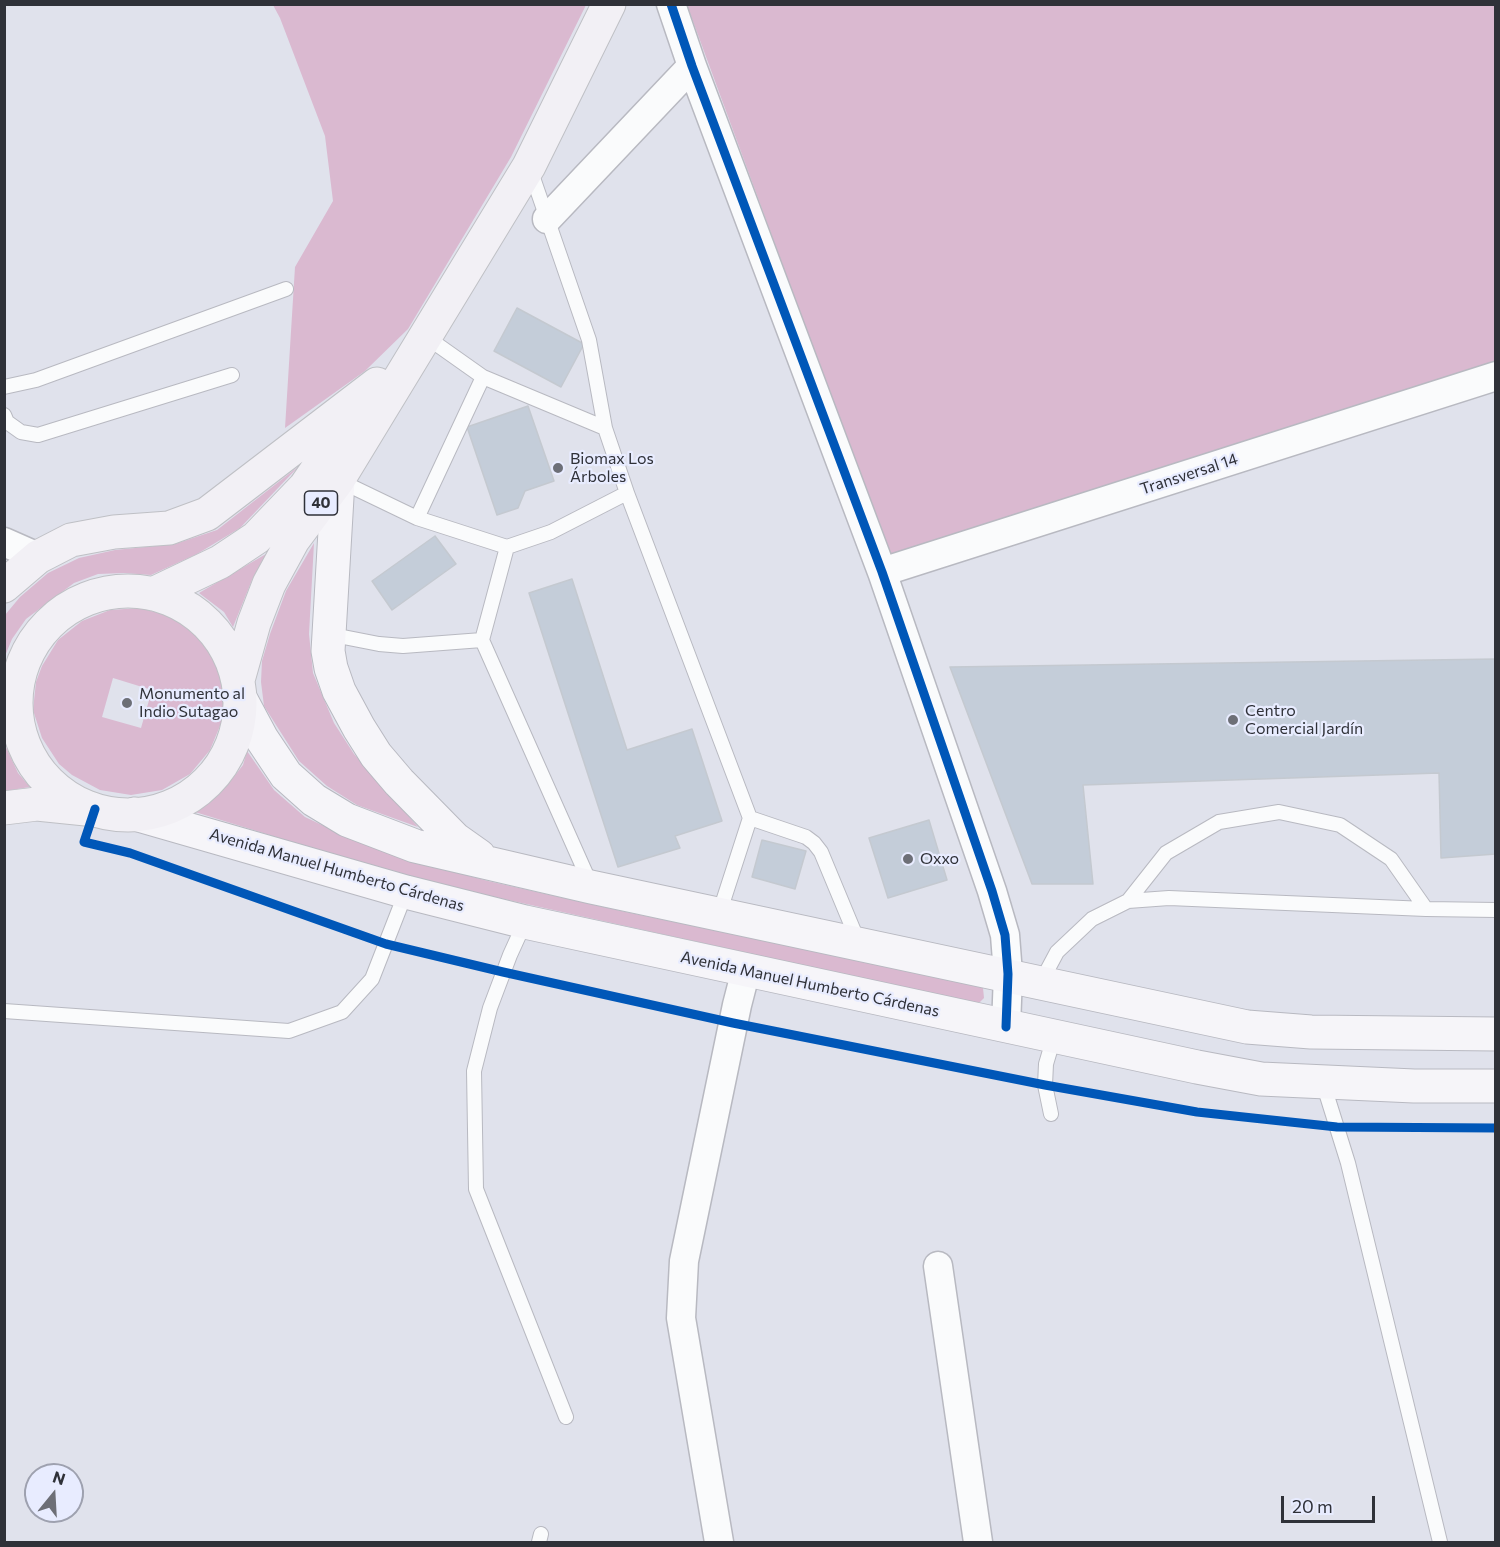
<!DOCTYPE html>
<meta charset="utf-8">
<style>
body{margin:0}
#map{position:relative;width:1500px;height:1547px;overflow:hidden;background:#e0e2ec;font-family:Commissioner,sans-serif}
canvas{display:block}
.frame{position:absolute;inset:0;border:6px solid #2f3138;pointer-events:none}
.north{position:absolute;left:24px;top:1463px;width:60px;height:60px;box-sizing:border-box;background:#e8ecff;border:2px solid #9ea1af;border-radius:50%;rotate:18deg;font-size:16px;font-weight:700;line-height:24px;text-align:center;color:#2f3138}
.north::after{content:'';display:block;margin:auto;width:21px;height:27px;background:#6d6f77;clip-path:polygon(50% 0,100% 100%,50% 72%,0 100%)}
.scale{position:absolute;left:1281px;top:1496px;width:94px;height:27px;box-sizing:border-box;border:3px solid #2f3138;border-top:0;padding-left:8px;font-size:18px;line-height:21px;white-space:nowrap;color:#2f3138;-webkit-text-stroke:4px #e8ecff;paint-order:stroke}
</style>
<div id="map">
<canvas width="1500" height="1547"></canvas>
<div class="frame"></div>
<div class="north">N</div>
<div class="scale">20 m</div>
</div>
<script>
const context = document.querySelector('canvas').getContext('2d');
context.lineJoin = 'round';
function fill(path, color) { context.fillStyle = color; context.fill(path, 'evenodd'); }
const shape = rows => new Path2D(rows.map(r => 'M' + r).join(''));
function strokePath(path, color, width, dash) { context.strokeStyle = color; context.lineWidth = width; context.lineCap = dash ? 'butt' : 'round'; context.setLineDash(dash || []); context.stroke(path); }
function label(font, color, halo, rows, align = 'center') {
  context.font = font + ' Commissioner,sans-serif'; context.lineWidth = 4.5; context.setLineDash([]); context.textBaseline = 'middle'; context.strokeStyle = halo; context.fillStyle = color; for (const [text, x, y, turn = 0] of rows) {
    context.save(); context.translate(x, y); context.rotate((+turn || 0) * Math.PI / 180); context.textAlign = isNaN(turn) ? turn : align; if (halo) context.strokeText(text, 0, 0); context.fillText(text, 0, 0); context.restore();
  }
}
fill(shape([
 [273,5,586,5,511,157,408,329,365,371,285,428,295,267,333,201,325,136,280,18],
 [687,5,1495,5,1495,363,890,557],
 [299,466,240,528,197,554,151,575,124,573,98,574,74,583,26,619,12,639,5,656,5,615,20,597,48,573,79,558,115,550,175,544,217,530],
 [314,543,309,634,313,673,334,723,354,754,418,827,357,805,327,786,299,761,264,706,261,682,262,661,270,634,286,591],
 [266,554,252,580,233,627,224,612,199,593],
 [140,608,170,616,196,635,214,660,224,690,222,721,210,750,190,774,162,790,131,795,100,790,72,775,59,764,42,738,33,710,36,682,42,666,58,640,82,621,110,610],
 [113,678,152,690,141,728,102,717],
 [5,745,18,773,30,787,5,791],
 [247,751,274,790,305,817,343,835,414,861,488,881,626,912,971,983,983,988,984,998,980,1002,973,1003,409,878,195,812,208,803,229,783,243,765]
]), '#dab9d0');
const building = shape([
 [517,308,584,344,561,387,494,351,517,308],
 [528,406,554,481,525,491,518,508,497,515,467,427,528,406],
 [435,536,456,564,392,610,372,581,435,536],
 [572,579,627,750,692,729,722,821,675,836,680,848,618,867,529,593,572,579],
 [1496,659,1496,854,1441,858,1439,773,1083,785,1093,884,1032,884,950,667,1496,659],
 [929,820,947,880,888,898,869,838,929,820],
 [762,840,806,851,795,889,752,877,762,840]
]);
fill(building, '#c4cdd9');
strokePath(building, '#c4c9d0', 1.5);
const service = shape([
 [530,169,589,340,605,428,627,493,750,818,806,837,814,843,821,852,858,941],
 [425,336,483,377,605,428],
 [4,387,36,380,286,289],
 [4,415,7,422,21,432,38,435,232,375],
 [338,480,417,518,507,547,551,532,627,493],
 [417,518,483,377],
 [507,547,482,640,591,885],
 [328,634,379,644,403,646,482,640],
 [1128,901,1166,853,1219,822,1279,812,1340,825,1391,859,1426,909],
 [719,914,750,818],
 [525,922,510,955,490,1008,474,1071,476,1189,566,1417],
 [1041,982,1057,952,1092,919,1128,901,1169,898,1426,909,1496,910],
 [4,1011,289,1031,342,1012,372,979,406,892],
 [1323,1083,1348,1163,1440,1542],
 [1051,1114,1045,1085,1046,1064,1054,1037],
 [539,1542,541,1534]
]);
const minor = shape([
 [671,4,692,66,882,572,992,891,1005,935,1008,974,1006,1027],
 [547,219,692,66],
 [4,542,38,557],
 [882,572,1496,376],
 [938,1266,978,1542],
 [719,1542,681,1318,684,1261,737,1005,746,970]
]);
const secondary = shape([
 [338,480,328,651,331,668,339,691,359,728,376,755,399,782,455,839,479,856],
 [239,696,262,739,286,775,314,800,347,820,415,846,591,887,1247,1027,1311,1032,1496,1034],
 [135,814,406,892,525,922,1197,1067,1261,1079,1414,1086,1496,1086]
]);
const primary = shape([
 [4,586,38,557,71,540,114,532,169,528,207,514,377,384],
 '16 703a112 112 0 1 1 224 0a112 112 0 1 1-224 0Z',
 [153,594,220,562,256,538,305,487,349,423],
 [238,680,254,623,269,584,293,540,338,480,529,166,609,4],
 [4,808,37,804,86,809]
]);
strokePath(service, '#b8b9c1', 16);
strokePath(minor, '#b8b9c1', 31);
strokePath(secondary, '#b8b9c1', 35);
strokePath(primary, '#bfc0c5', 35);
strokePath(service, '#fafbfc', 14);
strokePath(minor, '#fafbfc', 28);
strokePath(secondary, '#f6f5f9', 33);
strokePath(primary, '#f2f0f5', 33);
strokePath(shape([
 [671,4,692,66,882,572,992,891,1005,935,1008,974,1006,1027],
 [95,809,84,842,130,853,386,944,503,972,733,1023,1045,1085,1197,1112,1337,1127,1496,1128]
]), '#0057b8', 9);
for (const [x, y, r, color] of [
 [558,468,6,"#6d6f77"],
 [127,703,6,"#6d6f77"],
 [1233,720,6,"#6d6f77"],
 [908,859,6,"#6d6f77"]
]) { const dot = new Path2D(); dot.arc(x, y, r, 0, 2 * Math.PI); context.fillStyle = color; context.fill(dot); strokePath(dot, '#e8ecff', 2); }
for (const [x, y, w] of [
 [321,503,33]
]) { const box = new Path2D(); box.roundRect(x - w / 2, y - 12, w, 24, 4.5); context.fillStyle = '#e8ecff'; context.fill(box); strokePath(box, '#2f3138', 1.5); }
label('bold 15px', '#2f3138', null, [
 ["40",321,503]
]);
label('16px', '#2f3138', '#e8ecff', [
 ["Biomax Los",570,459],
 ["Árboles",570,477],
 ["Monumento al",139,694],
 ["Indio Sutagao",139,712],
 ["Centro",1245,711],
 ["Comercial Jardín",1245,729],
 ["Oxxo",920,859]
], 'left');
label('16px', '#2f3138', '#e8ecff', [
 ["Transversal 14",1189,474,-18],
 ["Avenida Manuel Humberto Cárdenas",337,870,16],
 ["Avenida Manuel Humberto Cárdenas",810,984,12]
]);
</script>
